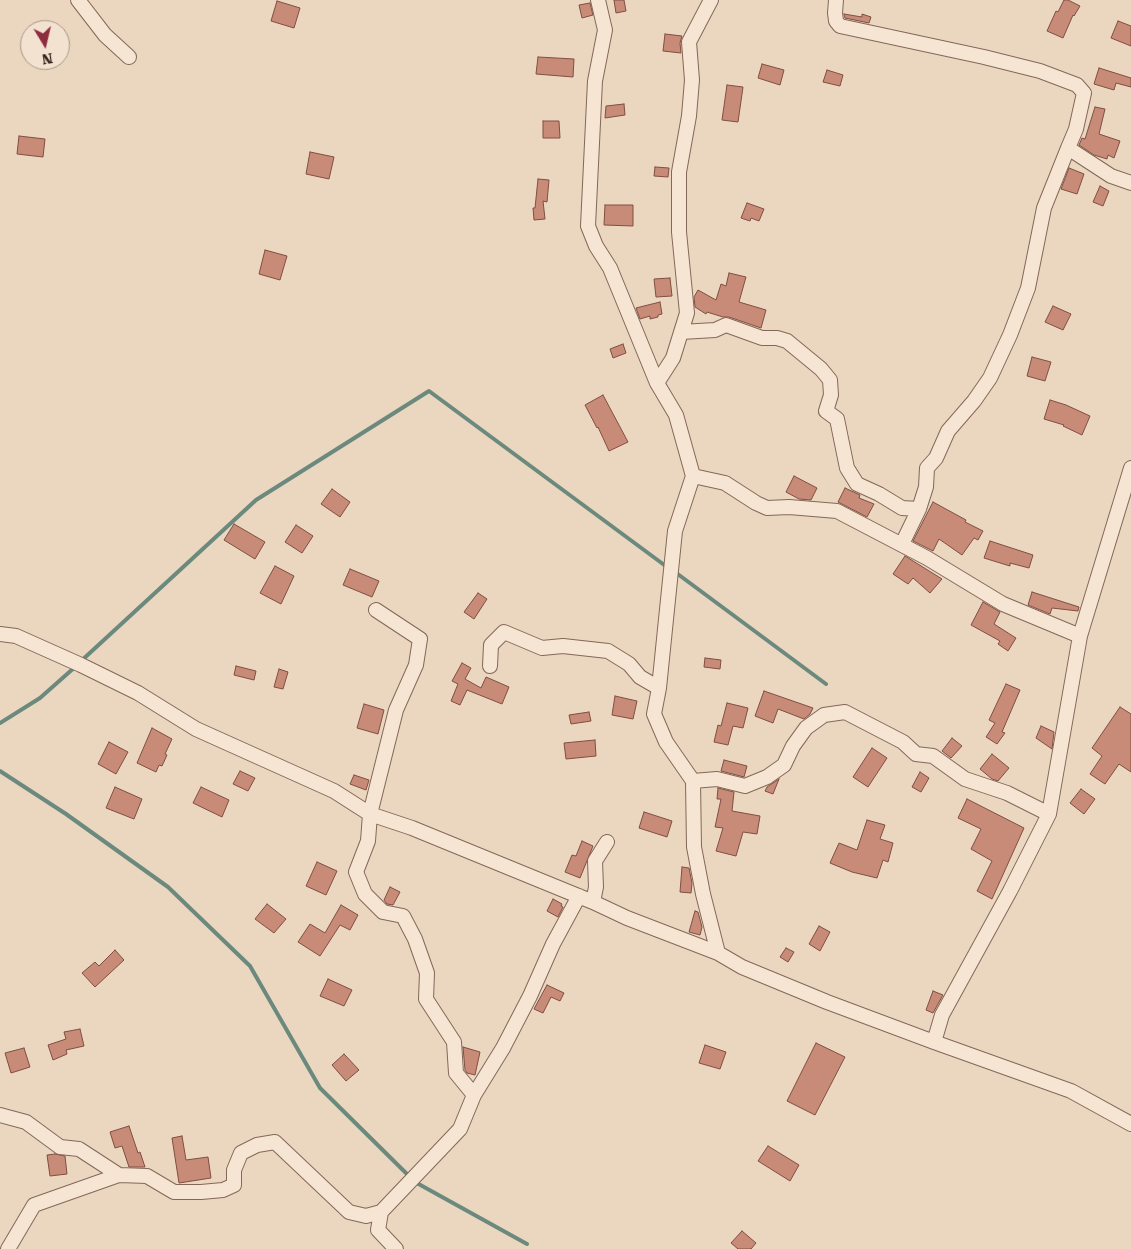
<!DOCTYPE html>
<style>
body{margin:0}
#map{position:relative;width:1131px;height:1249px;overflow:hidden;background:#ebd6c0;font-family:"Roboto Serif",serif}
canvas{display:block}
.north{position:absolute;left:20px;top:20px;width:50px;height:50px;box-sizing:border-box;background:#f3e2cf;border:1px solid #a69688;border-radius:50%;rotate:171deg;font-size:14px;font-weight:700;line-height:20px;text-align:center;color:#33241d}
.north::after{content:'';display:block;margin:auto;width:18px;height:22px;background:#8e2d40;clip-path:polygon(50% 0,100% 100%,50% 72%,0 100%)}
</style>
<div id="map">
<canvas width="1131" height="1249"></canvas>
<div class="north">N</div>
</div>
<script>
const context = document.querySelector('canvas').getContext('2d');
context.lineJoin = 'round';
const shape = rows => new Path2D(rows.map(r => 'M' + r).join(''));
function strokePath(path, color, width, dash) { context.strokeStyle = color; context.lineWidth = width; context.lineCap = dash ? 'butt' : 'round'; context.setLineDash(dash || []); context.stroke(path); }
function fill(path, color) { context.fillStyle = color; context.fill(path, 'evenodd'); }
strokePath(shape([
 [675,572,826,684],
 [80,662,256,500,429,391,667,567],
 [0,723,40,698,75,667],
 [0,771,66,814,168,887,250,966,320,1088,410,1177],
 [415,1182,527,1244]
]), '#6b8a7d', 4);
const building = shape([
 [614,0,624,0,626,11,616,13,614,0],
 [1064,0,1068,0,1080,6,1074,16,1073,15,1063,38,1047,31,1056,11,1058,12,1064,0],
 [277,1,300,8,294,28,271,21,277,1],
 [590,3,593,15,582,18,579,5,590,3],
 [844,14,862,17,862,14,871,17,869,23,845,18,844,14],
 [1118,21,1131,26,1131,46,1111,38,1118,21],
 [665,34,682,36,680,43,681,53,663,51,665,34],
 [538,57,574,59,573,77,536,74,538,57],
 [762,64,784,70,780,85,758,78,762,64],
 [1099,68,1131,78,1131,87,1116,83,1114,90,1094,84,1099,68],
 [827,70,843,75,840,86,823,82,827,70],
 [727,85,743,87,738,122,722,120,727,85],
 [624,104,625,115,605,118,606,106,624,104],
 [1095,107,1105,109,1099,134,1120,141,1114,158,1108,155,1107,159,1094,155,1079,145,1082,138,1085,139,1095,107],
 [543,121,559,121,560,138,543,138,543,121],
 [19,136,45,139,43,157,17,154,19,136],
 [310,152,334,157,329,179,306,174,310,152],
 [655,167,669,168,668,177,654,176,655,167],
 [1069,168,1084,174,1077,194,1061,189,1069,168],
 [538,179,549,180,547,202,543,201,545,219,534,220,533,208,535,208,538,179],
 [1100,186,1109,191,1103,206,1093,202,1100,186],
 [747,203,764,209,759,221,751,218,750,221,741,218,747,203],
 [605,205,633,205,633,226,604,225,605,205],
 [265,250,287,256,280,280,259,274,265,250],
 [729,273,746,277,739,302,766,310,761,328,729,317,723,317,707,312,706,314,695,307,694,297,698,290,716,300,721,284,726,286,729,273],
 [670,278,672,296,656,297,654,279,670,278],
 [660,302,662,314,658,315,658,317,650,319,650,316,640,319,636,308,660,302],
 [1053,306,1071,314,1063,330,1045,322,1053,306],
 [623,344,626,353,613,358,610,349,623,344],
 [1032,357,1051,362,1045,381,1027,376,1032,357],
 [603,395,628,442,609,451,598,427,597,428,585,405,603,395],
 [1050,400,1066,405,1090,416,1082,435,1063,426,1064,425,1044,419,1050,400],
 [794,476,817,488,811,500,799,499,786,492,794,476],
 [845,488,860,495,859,498,874,504,867,517,838,502,845,488],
 [332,489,350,502,340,517,321,504,332,489],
 [933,502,966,520,965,522,983,531,978,540,974,538,962,555,939,539,933,551,913,541,933,502],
 [234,524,265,542,255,559,224,540,234,524],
 [296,525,313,536,302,553,285,542,296,525],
 [990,541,1033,555,1029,568,1010,563,1010,566,984,558,990,541],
 [905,556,942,579,930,593,913,578,908,584,893,574,905,556],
 [275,566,294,576,281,604,260,593,275,566],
 [350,569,379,581,372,597,343,585,350,569],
 [1032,592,1079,607,1078,611,1052,608,1050,614,1028,605,1032,592],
 [478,593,487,599,474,619,464,612,478,593],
 [983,602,1000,612,994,624,1016,638,1008,651,998,644,1000,641,971,625,983,602],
 [705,658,721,660,720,669,704,667,705,658],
 [462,663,471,668,465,679,481,688,486,677,509,687,502,704,467,690,460,705,451,701,458,684,452,681,462,663],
 [236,666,256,671,254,680,234,675,236,666],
 [279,669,288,672,283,689,274,687,279,669],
 [1006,684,1020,690,1002,732,1005,733,997,744,986,737,995,723,989,720,1006,684],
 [764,691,813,708,810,714,804,719,778,709,773,723,755,716,764,691],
 [615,696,637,701,633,719,612,715,615,696],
 [727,703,748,708,743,728,733,726,728,745,714,742,718,725,721,726,727,703],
 [364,704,384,710,378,734,357,728,364,704],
 [1120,707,1131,714,1131,772,1119,764,1105,784,1090,774,1102,756,1092,748,1120,707],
 [589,712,591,721,571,724,569,715,589,712],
 [1041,726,1054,732,1052,749,1036,738,1041,726],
 [152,728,172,739,165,754,167,755,162,766,159,765,156,772,137,763,152,728],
 [952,738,962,746,951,758,942,751,952,738],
 [595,740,596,756,566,759,564,743,595,740],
 [109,742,128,752,116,774,98,764,109,742],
 [872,748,887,758,868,787,853,777,872,748],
 [992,754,1009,768,998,781,992,779,980,769,992,754],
 [724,760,747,766,744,777,721,771,724,760],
 [240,771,255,778,248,791,233,784,240,771],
 [920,772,929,778,921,792,912,787,920,772],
 [354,775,369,780,366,790,350,784,354,775],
 [779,779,773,794,765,791,767,787,779,779],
 [115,787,142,799,134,819,106,808,115,787],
 [201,787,229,800,222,817,193,803,201,787],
 [718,788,734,792,732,811,760,816,757,834,743,832,736,856,716,851,723,828,715,827,721,799,717,799,718,788],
 [1081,789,1095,799,1084,814,1070,803,1081,789],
 [967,799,1024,828,992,899,977,891,992,861,971,849,981,829,958,818,967,799],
 [644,812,672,821,667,837,639,828,644,812],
 [867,820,885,825,880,839,893,843,888,862,883,860,877,878,852,872,830,863,839,843,857,850,867,820],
 [582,841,593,846,580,878,565,872,572,855,576,856,582,841],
 [317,862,337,871,326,895,306,886,317,862],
 [682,867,689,868,692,883,691,893,680,892,682,867],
 [390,887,400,892,393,905,387,904,384,900,390,887],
 [553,899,562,904,561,906,563,907,558,917,547,911,553,899],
 [267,904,286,919,274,933,255,919,267,904],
 [341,905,358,915,350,930,340,925,320,956,298,942,310,924,325,933,341,905],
 [695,911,698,912,702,927,700,935,689,932,695,911],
 [819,926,830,932,820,951,809,944,819,926],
 [786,948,794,952,788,962,780,957,786,948],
 [115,950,124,960,95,987,82,973,95,962,99,966,115,950],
 [328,979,352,990,344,1006,320,996,328,979],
 [547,985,564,993,560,1001,551,997,543,1013,534,1009,547,985],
 [933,991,943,995,933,1013,926,1010,933,991],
 [80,1029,84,1046,66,1050,67,1054,53,1060,48,1045,66,1039,64,1032,80,1029],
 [816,1043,845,1057,815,1115,787,1101,816,1043],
 [705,1045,726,1052,720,1069,699,1063,705,1045],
 [463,1047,480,1052,475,1075,467,1073,465,1070,463,1047],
 [24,1048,30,1067,11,1073,5,1053,24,1048],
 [344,1054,359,1070,346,1081,332,1065,344,1054],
 [129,1126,138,1153,140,1152,145,1167,129,1167,122,1146,115,1148,110,1132,129,1126],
 [182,1136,186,1160,208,1157,211,1178,179,1183,172,1138,182,1136],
 [768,1146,799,1165,790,1181,758,1161,768,1146],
 [55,1154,65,1156,67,1174,50,1176,47,1155,55,1154],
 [742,1231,756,1243,751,1249,738,1249,731,1243,742,1231]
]);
fill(building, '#c78b78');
strokePath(building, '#804e41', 1);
const minor = shape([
 [78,0,105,35,129,57],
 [598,0,605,30,595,81,588,226,596,246,610,268,657,383,676,415,693,476,675,531,659,688,654,714,666,742,693,781,694,847,703,894,718,953],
 [836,0,835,13,836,21,840,26,984,57,1040,71,1077,85,1084,93,1076,129,1068,148],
 [681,332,715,330,726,325,762,338,777,338,787,341,821,369,830,380,831,395,826,411,837,419,847,468,857,484,879,494,902,508,919,509],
 [657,383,673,358,687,313,679,232,679,172,689,116,692,80,689,42,711,0],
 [693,476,725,483,756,503,767,508,789,507,837,511,927,558,1003,604,1080,636],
 [902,544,919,509,926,487,927,468,936,458,948,431,974,401,990,378,1010,335,1028,288,1044,208,1068,148,1111,176,1131,183],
 [376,610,420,639,416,665,396,710,370,814,368,841,356,872,365,894,383,912,403,916,415,939,427,973,426,999,454,1042,456,1073,474,1095,460,1129,381,1212,378,1230,396,1249],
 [0,634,16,636,81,665,138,693,196,729,334,791,370,814,412,828,593,902,627,918,718,953,742,967,827,1002,934,1042,1071,1091,1131,1124],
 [490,666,491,645,504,632,542,648,563,646,608,651,629,664,640,677,659,688],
 [693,781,717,779,745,786,767,777,784,765,793,746,806,728,824,715,845,712,903,742,916,754,933,756,965,779,1007,793,1049,814],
 [593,902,596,887,595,861,607,842],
 [934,1042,942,1015,1010,891,1049,814,1080,636,1131,468],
 [474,1095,503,1048,530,996,553,944,579,896],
 [0,1115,26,1122,60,1147,79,1149,119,1175,147,1176,174,1192,201,1192,223,1190,234,1185,234,1170,241,1153,257,1145,275,1142,349,1212,366,1216,381,1212],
 [8,1249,34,1205,119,1175]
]);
strokePath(minor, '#836859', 16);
strokePath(minor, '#f6e5d3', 14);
</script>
